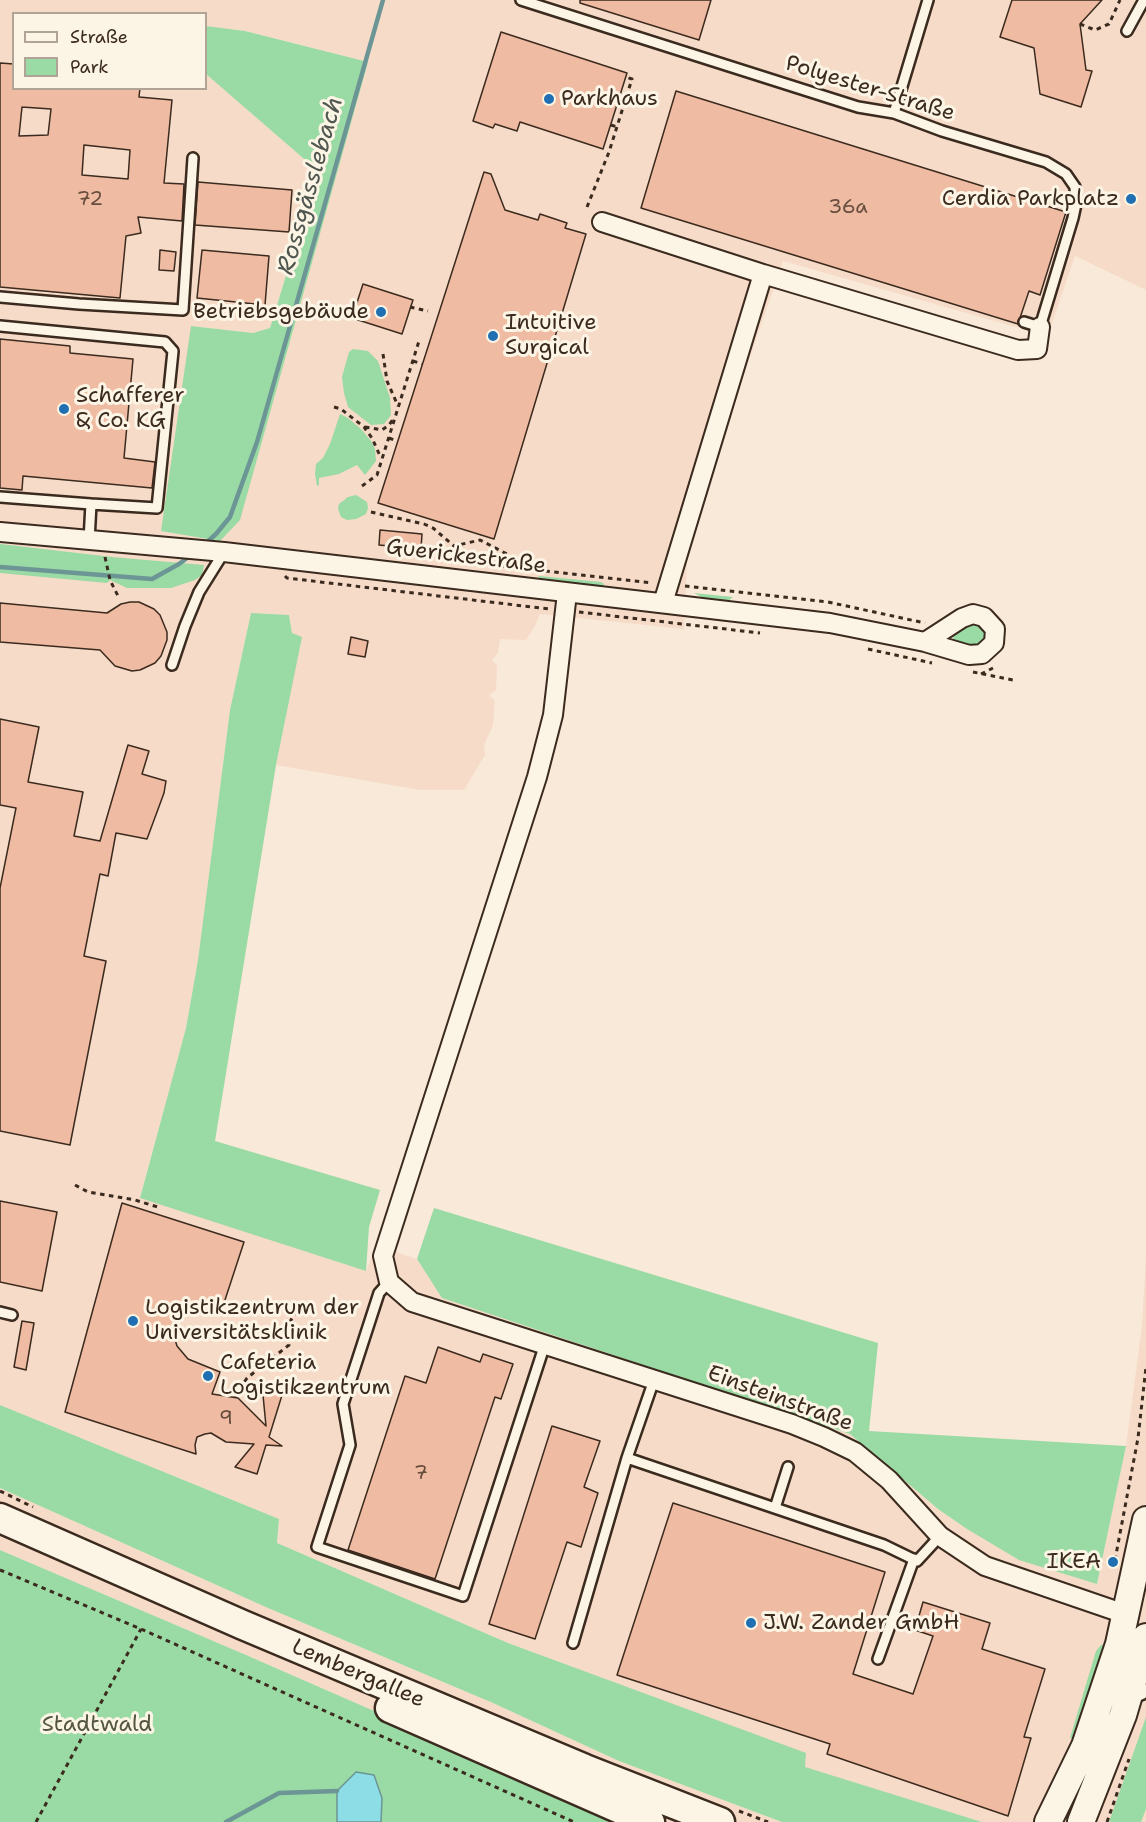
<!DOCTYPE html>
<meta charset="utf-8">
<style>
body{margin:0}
#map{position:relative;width:1146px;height:1822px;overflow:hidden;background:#f9e9d8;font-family:"Shantell Sans",sans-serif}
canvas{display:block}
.legend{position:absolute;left:12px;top:12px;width:195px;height:78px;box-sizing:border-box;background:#fcf5e5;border:2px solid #afa495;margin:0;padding:8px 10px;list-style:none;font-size:18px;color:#3b2a1e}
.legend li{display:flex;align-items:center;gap:12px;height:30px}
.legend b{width:30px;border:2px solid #afa495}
</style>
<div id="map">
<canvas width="1146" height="1822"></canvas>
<ul class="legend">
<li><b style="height:8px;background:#fcf5e5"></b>Straße</li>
<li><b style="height:16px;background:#9adaa4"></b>Park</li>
</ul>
</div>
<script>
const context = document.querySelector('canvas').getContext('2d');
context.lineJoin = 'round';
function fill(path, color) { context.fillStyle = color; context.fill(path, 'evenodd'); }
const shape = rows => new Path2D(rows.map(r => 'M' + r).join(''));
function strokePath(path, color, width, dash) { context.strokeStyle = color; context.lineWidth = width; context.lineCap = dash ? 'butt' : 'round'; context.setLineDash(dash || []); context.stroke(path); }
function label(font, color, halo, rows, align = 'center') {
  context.font = font + ' "Shantell Sans",sans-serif'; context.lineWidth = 6; context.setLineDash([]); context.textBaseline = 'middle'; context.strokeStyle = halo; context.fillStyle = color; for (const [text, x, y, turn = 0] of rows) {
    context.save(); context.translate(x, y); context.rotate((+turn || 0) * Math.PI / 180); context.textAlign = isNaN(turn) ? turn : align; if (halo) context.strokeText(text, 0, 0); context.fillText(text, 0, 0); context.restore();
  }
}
fill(shape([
 [0,0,1146,0,1146,290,1075,256,1049,332,1012,326,783,261,717,453,687,561,684,629,540,614,535,626,526,640,500,639,498,653,492,660,497,665,496,690,489,695,495,701,493,725,484,745,485,755,464,790,420,790,276,765,285,720,292,633,289,615,251,613,230,710,198,960,186,1028,140,1197,366,1271,375,1249,385,1249,417,1259,443,1298,850,1434,938,1509,967,1529,1097,1584,1126,1446,1142,1326,1146,1254,1146,1822,982,1822,804,1767,806,1754,508,1643,277,1543,279,1519,0,1405],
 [14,14,206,14,206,26,245,31,368,62,220,541,191,326,253,333,270,328,318,171,206,74,206,88,14,88],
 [0,1488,268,1608,493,1703,619,1761,782,1822,628,1822,246,1655,0,1550]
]), '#f6dbc8');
fill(shape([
 [206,26,245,31,368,62,240,520,220,541,161,531,191,326,253,333,270,328,318,171,206,74],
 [353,349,368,351,378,361,390,398,391,415,384,424,371,425,348,407,344,393,342,377,349,352],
 [340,414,348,418,362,430,371,441,375,449,376,461,365,475,357,465,339,474,319,478,319,485,317,486,315,474,316,464,323,458,330,444],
 [356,495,367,502,368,508,366,514,356,519,347,520,341,517,338,509,339,504,348,497],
 [0,544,112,557,204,565,202,575,195,580,171,588,127,588,110,580,107,583,0,573],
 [539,576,601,582,604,584,603,588,537,581],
 [694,593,733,597,727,602,709,601],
 [251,613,289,615,292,633,302,637,276,765,215,1141,380,1190,369,1227,366,1271,140,1198,186,1028,198,960,230,710],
 [977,622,986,631,983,643,973,647,955,642,953,638,954,633,970,623],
 [434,1208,878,1343,869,1431,1126,1446,1097,1584,1019,1560,967,1529,938,1509,850,1434,442,1298,417,1259],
 [0,1405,279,1519,277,1543,508,1643,806,1753,805,1767,982,1822,782,1822,619,1761,493,1703,268,1608,0,1488],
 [0,1550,246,1655,628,1822,381,1822,382,1798,337,1791,337,1822,0,1822],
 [1101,1645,1107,1645,1092,1689,1073,1738,1070,1738,1096,1651],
 [1146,1717,1146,1809,1141,1822,1109,1822]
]), '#9adaa4');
const water = shape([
 [356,1772,374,1775,382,1798,381,1822,337,1822,337,1791,356,1772]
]);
fill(water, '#8cdde5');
strokePath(water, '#6c9595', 1.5);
strokePath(shape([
 [205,544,216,534,230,517,257,442,383,0],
 [0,567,152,579,179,564,191,555],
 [226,1822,279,1793,337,1791]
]), '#6c9595', 4.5);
const building = shape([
 [580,0,711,0,699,40,580,3,580,0],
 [1012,0,1102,0,1080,24,1086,70,1092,71,1081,107,1040,94,1034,48,1000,37,1012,0],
 [501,32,627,73,603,149,520,122,517,131,495,124,493,128,473,121,501,32],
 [0,63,14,64,14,88,140,88,139,97,172,100,164,183,184,184,182,221,138,217,141,233,126,236,120,298,0,287,0,63],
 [22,107,51,109,48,135,19,136,22,107],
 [84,145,130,150,128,179,82,175,84,145],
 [676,91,1066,212,1040,295,1029,291,1018,324,641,208,676,91],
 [484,172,491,174,505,210,538,220,540,214,567,223,565,228,586,234,494,539,378,503,484,172],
 [198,182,292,190,289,232,195,225,198,182],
 [160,250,176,252,174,271,159,270,160,250],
 [202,250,269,256,265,305,197,298,202,250],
 [363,284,413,300,402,334,352,318,363,284],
 [0,339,70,346,70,353,133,359,124,458,155,462,152,488,23,476,22,490,0,488,0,339],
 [380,530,422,534,421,549,379,545,380,530],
 [130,602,139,602,154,609,160,615,167,632,167,640,161,656,155,663,140,670,132,671,115,666,100,650,0,642,0,603,107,613,121,604,130,602],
 [351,637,368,641,365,657,348,654,351,637],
 [0,719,39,727,28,782,83,792,74,836,100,841,128,745,149,751,142,774,166,781,164,793,147,839,116,833,108,876,100,874,84,956,106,961,70,1145,0,1131,0,888,16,808,0,805,0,719],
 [0,1201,57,1212,42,1291,0,1282,0,1201],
 [122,1203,244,1242,223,1306,207,1303,190,1307,179,1318,175,1325,174,1336,177,1346,188,1359,220,1372,212,1394,238,1398,266,1426,262,1385,283,1392,269,1437,282,1446,266,1445,257,1474,235,1467,254,1444,226,1442,211,1433,205,1434,197,1437,195,1445,196,1454,65,1412,122,1203],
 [22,1321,34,1323,26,1370,14,1367,22,1321],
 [438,1347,480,1362,483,1354,513,1364,501,1399,495,1397,435,1579,348,1550,405,1376,426,1383,438,1347],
 [552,1426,600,1441,584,1487,598,1493,581,1547,567,1542,535,1639,489,1624,552,1426],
 [673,1503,885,1572,853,1674,913,1694,933,1636,915,1630,923,1602,990,1623,982,1649,1045,1669,1024,1737,1031,1738,1008,1816,827,1754,830,1744,617,1675,673,1503]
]);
fill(building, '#efbba2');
strokePath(building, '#3b2a1e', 1.5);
const service = shape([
 [521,0,858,107,894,113,942,131,1046,162,1066,174,1075,187,1076,204,1073,218,1040,327,1024,322],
 [1127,31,1144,0],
 [894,113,928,0],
 [0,297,79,304,183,310,193,158],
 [0,326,165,342,173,351,157,508,91,504],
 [0,497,91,504,89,540],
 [172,665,185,626,199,592,224,552],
 [389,1282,379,1293,343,1404,350,1445,317,1547,463,1596,545,1344],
 [0,1312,12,1315],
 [654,1380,627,1458,884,1545,917,1561,940,1536],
 [775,1508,788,1467],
 [573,1643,627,1458],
 [878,1659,914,1559],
 [1131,1699,1143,1694,1146,1689]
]);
const minor = shape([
 [602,222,763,274,1018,350,1037,349,1040,327],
 [0,532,224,552,830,623,925,642,969,655,982,654,994,643,995,629,984,617,973,614,962,618,925,642],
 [567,593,553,715,537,777,383,1256,389,1282,412,1302,792,1424,824,1437,855,1452,889,1480,940,1536,985,1566,1125,1614],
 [663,603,763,274]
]);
const secondary = shape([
 [1048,1822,1085,1746,1119,1644,1146,1520],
 [1081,1822,1123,1715,1146,1637]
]);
const primary = shape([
 [0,1518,243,1625,585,1769,720,1822],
 [390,1708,650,1822]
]);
strokePath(service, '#3b2a1e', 14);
strokePath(minor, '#3b2a1e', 22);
strokePath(secondary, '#3b2a1e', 30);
strokePath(primary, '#3b2a1e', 33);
strokePath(shape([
 [1080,24,1095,30,1109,24,1120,0],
 [611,125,617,127],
 [587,207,609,152,632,79,626,77],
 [410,307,428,311],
 [383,354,387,381,398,406],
 [413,361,422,364],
 [334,407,341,409,364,427,372,438,381,458],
 [365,427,382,430,389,425,394,418],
 [389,438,397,441],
 [362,486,377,475,419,341],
 [371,512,424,524,433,528,454,546,480,540,507,554],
 [105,557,110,580,119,598],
 [438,559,652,583],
 [285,576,287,578,549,609],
 [685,586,828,602,925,623],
 [579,612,760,633],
 [868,649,932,663],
 [973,672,1013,680],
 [981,674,993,668],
 [75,1185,88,1192,135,1200,161,1208],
 [235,1397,247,1378,289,1345,288,1325,303,1300],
 [0,1491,33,1507],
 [1115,1560,1138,1438,1146,1367],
 [0,1570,141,1629,574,1822],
 [739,1811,768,1822],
 [36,1822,141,1629],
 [1107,1822,1129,1759]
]), '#3b2a1e', 3, [4.5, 4.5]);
strokePath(service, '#fcf5e5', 9);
strokePath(minor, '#fcf5e5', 18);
strokePath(secondary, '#fcf5e5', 26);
strokePath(primary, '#fcf5e5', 28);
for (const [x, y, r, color] of [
 [549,99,6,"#1f6fb2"],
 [1131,199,6,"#1f6fb2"],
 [381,312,6,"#1f6fb2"],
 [493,336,6,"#1f6fb2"],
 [64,409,6,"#1f6fb2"],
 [133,1321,6,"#1f6fb2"],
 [208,1376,6,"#1f6fb2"],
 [1113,1562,6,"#1f6fb2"],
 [751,1623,6,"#1f6fb2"]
]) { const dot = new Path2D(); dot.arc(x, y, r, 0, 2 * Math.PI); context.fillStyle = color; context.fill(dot); strokePath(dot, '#fcf5e5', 2); }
label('20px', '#684e3f', null, [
 ["72",90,200],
 ["36a",848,208],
 ["9",226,1419],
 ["7",421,1474]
]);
label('22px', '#3b2a1e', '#fcf5e5', [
 ["Polyester-Straße",870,89,17],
 ["Guerickestraße",466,557,7],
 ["Einsteinstraße",780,1399,20],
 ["Lembergallee",358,1674,23]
]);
label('22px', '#3b2a1e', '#fcf5e5', [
 ["Parkhaus",561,99],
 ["Cerdia Parkplatz",1119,199,"right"],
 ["Betriebsgebäude",369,312,"right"],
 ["Intuitive",505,323],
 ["Surgical",505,348],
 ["Schafferer",76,396],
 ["& Co. KG",76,421],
 ["Logistikzentrum der",145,1308],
 ["Universitätsklinik",145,1333],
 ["Cafeteria",220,1363],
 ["Logistikzentrum",220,1388],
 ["IKEA",1101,1562,"right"],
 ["J.W. Zander GmbH",763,1623]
], 'left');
label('22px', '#535640', '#fcf5e5', [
 ["Stadtwald",97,1725]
]);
label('italic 24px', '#4f5750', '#fcf5e5', [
 ["Rossgässlebach",311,186,-74]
]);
</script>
